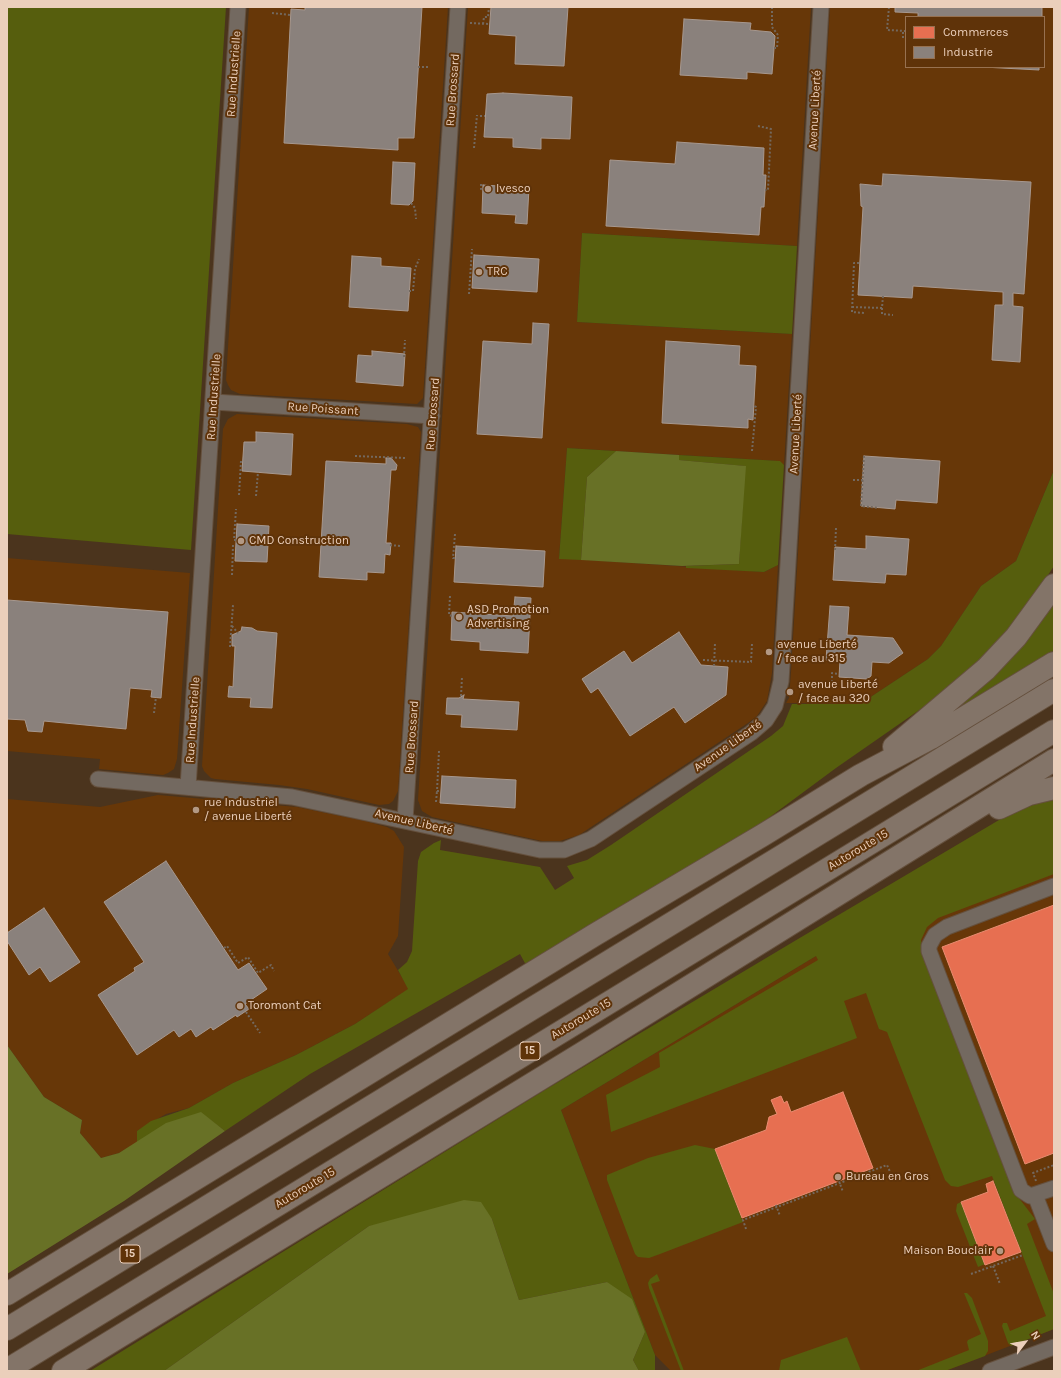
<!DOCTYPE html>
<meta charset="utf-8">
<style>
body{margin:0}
#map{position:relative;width:1061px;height:1378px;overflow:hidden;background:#4b341d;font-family:Karla,sans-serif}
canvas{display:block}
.frame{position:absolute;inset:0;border:8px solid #ebcfbb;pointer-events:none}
.legend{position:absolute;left:905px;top:16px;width:140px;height:52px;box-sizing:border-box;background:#5f3309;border:1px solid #977150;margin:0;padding:5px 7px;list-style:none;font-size:12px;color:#ebcfbb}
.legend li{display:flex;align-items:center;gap:8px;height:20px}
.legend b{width:20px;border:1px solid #977150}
.north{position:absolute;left:1005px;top:1322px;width:40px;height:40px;-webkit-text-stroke:3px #5f3309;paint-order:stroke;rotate:58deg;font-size:11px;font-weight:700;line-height:16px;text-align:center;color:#ebcfbb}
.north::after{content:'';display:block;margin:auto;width:14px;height:18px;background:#ebcfbb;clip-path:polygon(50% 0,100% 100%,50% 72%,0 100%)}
</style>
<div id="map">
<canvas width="1061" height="1378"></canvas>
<div class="frame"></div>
<ul class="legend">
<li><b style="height:11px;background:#e76f51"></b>Commerces</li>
<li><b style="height:11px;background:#8a817c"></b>Industrie</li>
</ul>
<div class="north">N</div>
</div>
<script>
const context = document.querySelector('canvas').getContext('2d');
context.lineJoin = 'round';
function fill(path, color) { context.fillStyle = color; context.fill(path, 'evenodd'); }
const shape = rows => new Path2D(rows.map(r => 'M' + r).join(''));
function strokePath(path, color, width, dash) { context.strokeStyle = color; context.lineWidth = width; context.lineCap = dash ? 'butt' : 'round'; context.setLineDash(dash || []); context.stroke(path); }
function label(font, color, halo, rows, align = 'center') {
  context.font = font + ' Karla,sans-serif'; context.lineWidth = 4; context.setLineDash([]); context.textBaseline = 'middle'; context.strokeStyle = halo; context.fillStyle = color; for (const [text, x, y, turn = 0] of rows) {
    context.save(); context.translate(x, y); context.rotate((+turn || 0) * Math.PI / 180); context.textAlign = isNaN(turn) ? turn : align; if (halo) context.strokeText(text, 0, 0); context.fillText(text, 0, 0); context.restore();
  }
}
fill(shape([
 [249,7,448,7,423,398,417,404,240,394,231,390,228,385,226,380],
 [468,7,811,7,797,246,582,233,577,322,792,334,784,465,779,461,567,448,559,558,764,572,778,565,772,673,767,701,757,716,748,723,579,835,560,841,542,841,432,817,422,811,418,800],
 [830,7,1054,7,1054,470,1016,561,981,586,941,646,928,659,860,704,786,703,789,698,791,672],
 [906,17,1044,17,1044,67,906,67],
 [237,414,407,424,418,427,421,432,398,791,393,801,389,804,379,805,307,789,279,785,215,779,211,778,204,771,202,766,223,429,228,419],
 [7,558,190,573,177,759,174,769,168,773,163,775,99,769,100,759,7,751],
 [158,795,297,807,365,821,387,827,394,831,404,847,398,936,388,954,409,989,355,1024,296,1055,233,1083,189,1108,166,1114,137,1131,137,1143,119,1153,101,1158,80,1133,82,1120,44,1097,7,1045,7,799,100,807],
 [1054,847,1054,1329,945,1371,671,1371,655,1355,561,1110,816,956]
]), '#673708');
fill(shape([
 [7,7,226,7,191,550,7,534],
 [582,233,797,246,792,334,577,322],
 [567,448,616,451,587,477,581,560,559,559],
 [679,455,780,461,784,465,778,565,764,572,686,568,686,566,739,564,745,466,679,460],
 [1054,470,1054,566,1028,605,1004,636,951,688,836,768,755,828,526,965,520,954,310,1074,225,1131,201,1113,137,1143,137,1131,151,1121,189,1108,233,1083,296,1055,355,1024,408,989,398,970,407,962,412,951,418,861,421,852,434,843,441,840,440,850,540,867,555,890,574,878,567,866,587,860,611,845,771,736,783,726,792,704,860,704,928,659,941,646,981,586,1016,561],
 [1054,598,1054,651,935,725],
 [1054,799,1054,874,938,918,927,927,921,940,923,953,1015,1193,1035,1219,1027,1224,1054,1294,1054,1329,1011,1346,1008,1343,1002,1326,1003,1323,1007,1323,1010,1331,1046,1316,992,1176,958,1187,951,1186,945,1180,887,1032,879,1029,866,993,844,1001,857,1038,611,1132,606,1095,660,1067,659,1053,818,960,816,956,561,1110,655,1355,655,1371,639,1371,633,1360,645,1332,607,1282,519,1300,492,1219,369,1226,164,1371,90,1371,545,1090,798,939,999,820,1025,807],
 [695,1145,715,1149,743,1222,660,1254,649,1258,638,1257,635,1254,607,1180,607,1175,648,1158],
 [961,1202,985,1264,978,1267,956,1211,957,1204],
 [657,1274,660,1281,651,1284,684,1371,681,1371,649,1288,648,1283,650,1279],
 [964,1293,967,1293,972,1298,988,1341,988,1351,985,1356,945,1371,916,1371,969,1350,967,1342,968,1340,981,1334],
 [847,1337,861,1371,779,1371,781,1360]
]), '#565e0d');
fill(shape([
 [616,451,679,455,679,460,746,466,739,564,682,566,581,560,587,477],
 [7,1045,44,1097,82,1120,80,1133,101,1158,119,1153,166,1123,201,1112,225,1131,124,1201,7,1274],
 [464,1200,481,1202,492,1219,519,1300,607,1282,632,1299,645,1332,633,1360,639,1371,164,1371,369,1226]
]), '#687126');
const shops = shape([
 [1054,905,1054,1153,1025,1164,942,947,1054,905],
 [843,1092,873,1168,742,1218,715,1149,766,1130,769,1117,777,1114,771,1100,781,1096,784,1103,787,1101,791,1112,843,1092],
 [993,1181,1021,1252,985,1265,961,1202,988,1192,986,1184,993,1181]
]);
fill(shops, '#e76f51');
strokePath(shops, '#e88c71', 1);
const industry = shape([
 [305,7,422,7,414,138,398,138,398,150,284,143,291,9,305,10,305,7],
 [491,7,568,7,564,66,515,64,516,36,489,34,491,7],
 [895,7,1042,7,1042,17,918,17,918,13,895,12,895,7],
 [684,19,751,23,750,30,771,32,775,36,772,74,747,72,747,79,680,75,684,19],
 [983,67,1039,67,1039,70,983,67],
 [503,93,572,97,570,139,541,138,541,149,513,147,513,138,484,137,487,94,503,93],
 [677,142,764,148,763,175,766,175,764,207,761,207,759,235,606,226,610,160,675,164,677,142],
 [393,162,415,163,413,201,409,205,391,204,393,162],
 [883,174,1031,182,1024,294,1013,293,1013,306,1023,307,1020,362,992,360,995,305,1003,305,1003,292,913,286,912,298,858,295,863,207,861,206,860,184,882,186,883,174],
 [483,185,529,188,527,224,515,223,516,215,482,213,483,185],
 [474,255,539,259,537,292,472,288,474,255],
 [352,256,381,258,381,266,411,268,408,311,349,307,352,256],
 [533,323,549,324,542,438,477,434,483,341,532,344,533,323],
 [666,341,740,346,739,365,756,366,753,420,748,419,748,428,662,423,666,341],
 [372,351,405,354,403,386,356,382,358,355,372,356,372,351],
 [256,432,293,434,291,475,242,471,244,442,256,442,256,432],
 [864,456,940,461,937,503,896,500,895,509,861,506,864,456],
 [386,458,391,458,397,465,396,470,391,470,386,543,391,543,390,555,385,554,384,573,367,572,367,580,319,577,326,461,386,464,386,458],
 [237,524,269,526,267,562,235,561,237,524],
 [866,536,909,539,906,575,886,574,885,583,833,580,835,547,866,549,866,536],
 [456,546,545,551,543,587,454,582,456,546],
 [515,597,531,598,528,653,480,650,480,642,451,640,452,612,513,616,515,597],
 [7,600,168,612,161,698,151,697,152,690,130,688,126,729,44,721,42,732,28,731,25,720,7,719,7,600],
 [830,606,849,607,847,635,893,638,903,653,889,663,872,662,871,676,867,679,839,677,840,660,826,660,830,606],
 [242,627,252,628,257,631,277,633,272,708,250,707,251,698,228,697,229,686,233,687,235,646,232,646,232,635,241,631,242,627],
 [679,632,701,665,728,667,726,695,685,723,674,707,630,736,598,688,591,693,582,679,624,651,632,663,679,632],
 [464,695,463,699,519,702,517,730,461,727,462,715,446,714,447,698,459,698,464,695],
 [442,776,516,780,515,808,440,803,442,776],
 [166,861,238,970,249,963,267,989,245,1004,249,1009,237,1017,236,1015,213,1030,211,1027,196,1037,191,1029,179,1037,174,1030,137,1055,98,995,135,971,134,968,144,962,104,902,166,861],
 [44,908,80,962,50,982,40,967,29,975,7,941,7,933,44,908]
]);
fill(industry, '#8a817c');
strokePath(industry, '#a7988f', 1);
const minor = shape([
 [214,402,432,416],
 [98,779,292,797,540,850,564,850,591,839,751,733,766,720,775,706,781,681,821,7],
 [188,787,238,7],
 [405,820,458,7],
 [1054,886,947,927,935,935,929,946,929,951,1021,1190,1030,1196,1054,1188],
 [1035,1195,1054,1244],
 [990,1371,1054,1347]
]);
const highway = shape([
 [894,747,986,669,1016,637,1054,585],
 [999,808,1029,794,1054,788],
 [7,1294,596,934,763,835,861,775,931,738,1054,663],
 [7,1329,1054,690],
 [7,1370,1054,731],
 [63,1371,581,1054,1054,760]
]);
strokePath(minor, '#65503d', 17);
strokePath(highway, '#65503d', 24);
strokePath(shape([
 [772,7,772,27,778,35,777,48,774,48],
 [889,7,887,30,906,31],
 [272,13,291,15],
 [470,23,489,24],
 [483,24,484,17,488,17,489,7],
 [903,38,903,31],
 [418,67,429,67],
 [480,116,485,116],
 [758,126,771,129,768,190,765,190],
 [474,148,477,115],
 [481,184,481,189,483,190],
 [411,203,415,208,416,219],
 [859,263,854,263,852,312,864,313],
 [409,291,413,291,415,269,419,259],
 [469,294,472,249],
 [852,307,882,308,883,296],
 [882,308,882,314,893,315],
 [404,357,405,340],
 [752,451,756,407,754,406],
 [355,456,405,458],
 [864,456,861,506,879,508],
 [853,480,863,480],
 [239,495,241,461,243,461],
 [256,496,258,472],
 [455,534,453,558,456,558],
 [236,540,234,540,236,509],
 [390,545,400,546],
 [835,550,836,528],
 [232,575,233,545,235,545],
 [450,596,449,615,452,616],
 [232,626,238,633],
 [230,647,233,605],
 [703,660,751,662,752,644],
 [714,666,715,643],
 [832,686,832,673,839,674],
 [461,696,462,677],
 [154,713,156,697],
 [439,751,437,791,441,791],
 [436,802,437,791],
 [224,948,227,946,238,963,248,957,258,973,271,965,274,971],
 [246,1012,260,1033],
 [839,1181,843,1192],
 [1036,1181,1033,1173,1054,1165],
 [776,1205,780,1216],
 [746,1229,743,1220,887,1165,891,1174],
 [993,1266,1000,1284],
 [971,1274,1023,1255]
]), '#73685e', 2, [2, 2]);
strokePath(minor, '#736960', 15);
strokePath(highway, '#837468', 22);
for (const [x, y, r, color] of [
 [488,189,4,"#b39984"],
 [479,272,4,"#b39984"],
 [241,541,4,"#b39984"],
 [459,617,4,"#b39984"],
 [769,652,4,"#b39984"],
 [790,692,4,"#b39984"],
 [196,810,4,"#b39984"],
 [240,1006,4,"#b39984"],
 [838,1177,4,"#b39984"],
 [1000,1251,4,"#b39984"]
]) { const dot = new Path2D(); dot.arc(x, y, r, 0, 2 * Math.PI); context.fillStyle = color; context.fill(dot); strokePath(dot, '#5f3309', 1.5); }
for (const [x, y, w] of [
 [530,1051,20],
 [130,1254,20]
]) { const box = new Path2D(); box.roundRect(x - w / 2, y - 9, w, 18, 3); context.fillStyle = '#5f3309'; context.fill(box); strokePath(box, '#ebcfbb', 1); }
label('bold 11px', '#ebcfbb', null, [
 ["15",530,1051],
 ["15",130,1254]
]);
label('12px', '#ebcfbb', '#5f3309', [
 ["Rue Industrielle",234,74,-86],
 ["Rue Brossard",453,90,-86],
 ["Avenue Liberté",815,110,-87],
 ["Rue Industrielle",214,397,-86],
 ["Rue Poissant",323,409,4],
 ["Rue Brossard",433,414,-86],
 ["Avenue Liberté",796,434,-87],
 ["Rue Industrielle",193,720,-86],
 ["Rue Brossard",412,737,-86],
 ["Avenue Liberté",728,746,-35],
 ["Avenue Liberté",414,822,13],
 ["Autoroute 15",858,850,-31],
 ["Autoroute 15",581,1019,-31],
 ["Autoroute 15",305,1188,-31]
]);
label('12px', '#ebcfbb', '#5f3309', [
 ["Ivesco",496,189],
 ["TRC",487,272],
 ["CMD Construction",249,541],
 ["ASD Promotion",467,610],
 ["Advertising",467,624],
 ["avenue Liberté",777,645],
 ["/ face au 315",777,659],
 ["avenue Liberté",798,685],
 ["/ face au 320",798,699],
 ["rue Industriel",204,803],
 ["/ avenue Liberté",204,817],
 ["Toromont Cat",248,1006],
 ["Bureau en Gros",846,1177],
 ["Maison Bouclair",992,1251,"right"]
], 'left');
</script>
